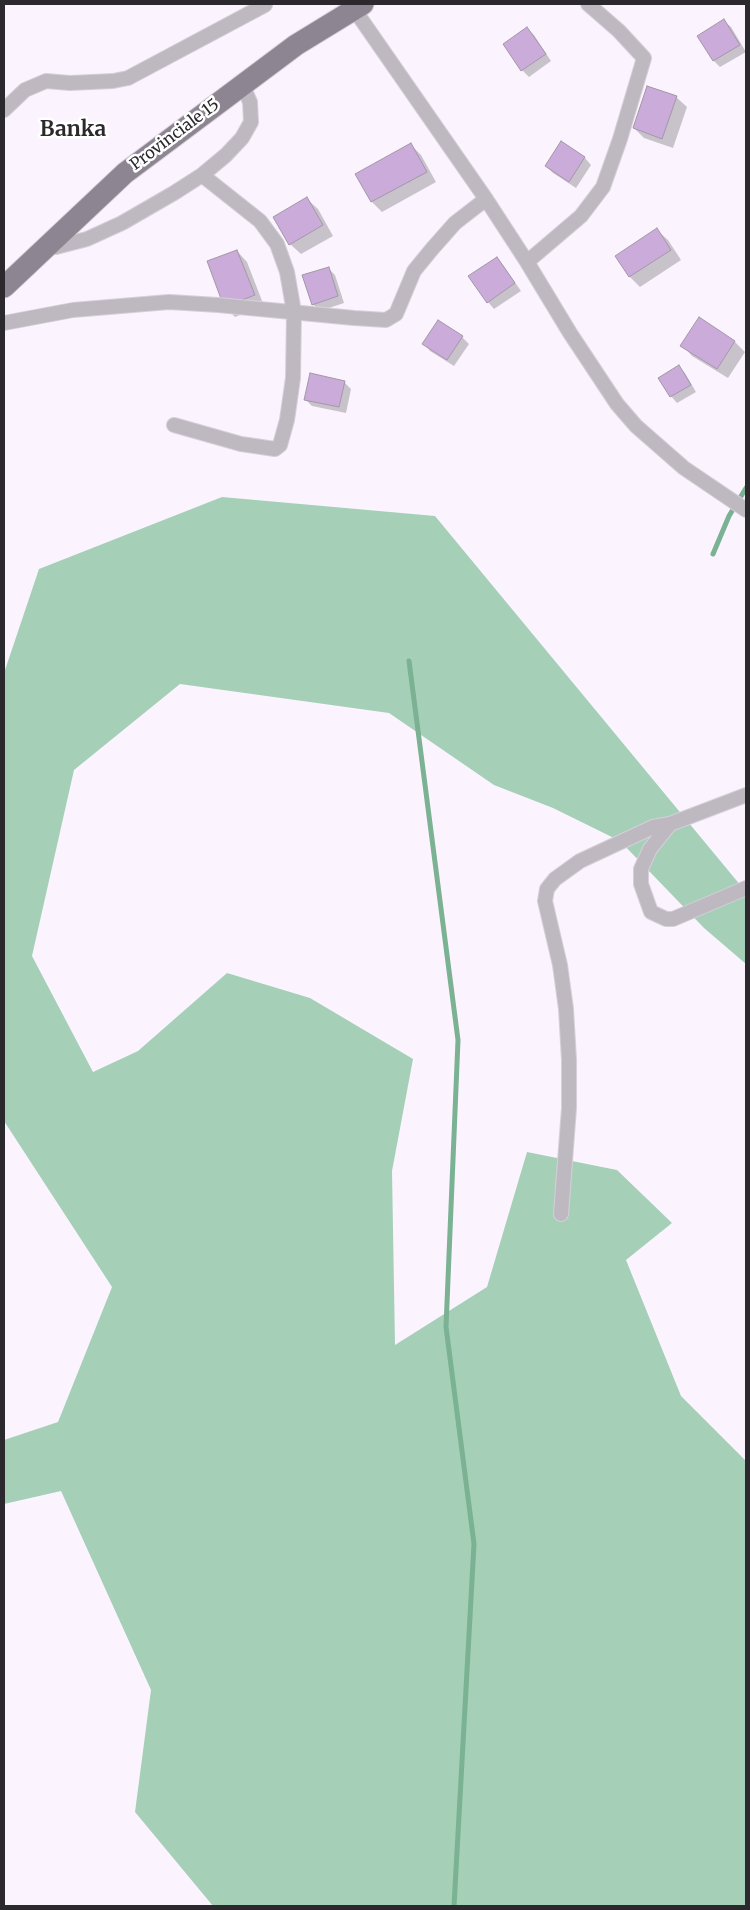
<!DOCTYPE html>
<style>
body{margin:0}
#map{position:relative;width:750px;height:1910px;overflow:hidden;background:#fbf4fe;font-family:Merriweather,serif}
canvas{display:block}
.frame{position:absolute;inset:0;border:5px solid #2b282e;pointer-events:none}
</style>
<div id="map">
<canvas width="750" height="1910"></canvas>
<div class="frame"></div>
</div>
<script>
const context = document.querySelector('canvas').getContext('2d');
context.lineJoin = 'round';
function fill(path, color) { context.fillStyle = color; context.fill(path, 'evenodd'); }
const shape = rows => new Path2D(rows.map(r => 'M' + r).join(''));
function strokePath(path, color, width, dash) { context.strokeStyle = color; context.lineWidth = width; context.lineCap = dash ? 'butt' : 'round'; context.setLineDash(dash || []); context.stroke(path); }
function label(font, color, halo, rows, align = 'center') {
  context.font = font + ' Merriweather,serif'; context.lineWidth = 5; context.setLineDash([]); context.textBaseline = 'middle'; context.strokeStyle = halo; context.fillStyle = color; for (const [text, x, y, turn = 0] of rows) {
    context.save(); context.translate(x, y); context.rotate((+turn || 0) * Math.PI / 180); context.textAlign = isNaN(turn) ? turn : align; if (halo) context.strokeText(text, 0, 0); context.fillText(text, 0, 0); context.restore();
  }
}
fill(shape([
 [222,497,435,516,746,892,746,964,704,928,620,841,553,808,494,785,389,713,180,684,74,770,32,956,93,1072,138,1051,227,973,310,998,413,1059,392,1171,395,1345,487,1287,527,1152,617,1170,672,1223,626,1260,681,1396,746,1461,746,1906,213,1906,135,1812,151,1690,61,1491,4,1504,4,1440,58,1422,112,1287,4,1121,4,673,39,569]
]), '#a5d0b7');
fill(shape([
 [724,21,731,27,746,52,720,67,714,61],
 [527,28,534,35,551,61,529,77,522,70],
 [676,97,687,107,673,148,644,138,634,128],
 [561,143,585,158,591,165,576,188,553,173,546,166],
 [410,144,421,155,436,182,382,212,372,202,357,174],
 [307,199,318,209,333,236,301,254,290,244],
 [657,230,668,240,681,260,640,287,630,277,616,256],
 [237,251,247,262,264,306,235,317,225,306],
 [496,258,503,265,521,291,494,309,488,302],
 [328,268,335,275,344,303,320,311,313,304],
 [699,319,735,342,745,352,728,378,692,356,682,345],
 [462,337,469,344,454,366,430,351,424,344],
 [679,367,685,373,696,392,677,403,671,396],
 [344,382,351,389,346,413,312,406,306,400]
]), '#0003');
strokePath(shape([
 [713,554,729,516,746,488],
 [409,661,458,1040,446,1327,474,1544,454,1906]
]), '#7ab293', 5);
const building = shape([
 [724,19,740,45,713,61,697,36,724,19],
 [527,27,546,54,521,71,503,44,527,27],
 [647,86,677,96,662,139,633,128,647,86],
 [561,141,585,157,569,182,545,166,561,141],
 [411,143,427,172,371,202,355,174,411,143],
 [307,197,323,225,289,245,273,217,307,197],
 [657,228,671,250,629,277,615,256,657,228],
 [237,250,255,295,224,307,207,261,237,250],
 [497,257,515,283,487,303,468,276,497,257],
 [329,267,338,296,312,305,302,275,329,267],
 [699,317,735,341,717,369,680,346,699,317],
 [438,320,463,336,447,360,422,344,438,320],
 [679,365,691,385,670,397,658,378,679,365],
 [310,373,345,381,339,407,304,400,310,373]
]);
fill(building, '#caabda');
strokePath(building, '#a197a6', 1);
const minor = shape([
 [354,9,486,199,527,262,570,333,617,404,636,426,684,468,746,510],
 [4,110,25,90,46,81,70,83,113,81,128,78,265,5],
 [47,245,56,247,87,239,122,223,174,193,202,175,226,155,242,138,251,122,250,102,242,84],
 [527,262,581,216,603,187,620,139,644,58,619,31,588,4],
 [4,323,73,310,169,302,218,305,354,318,386,320,396,314,414,271,432,249,455,223,486,199],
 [174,425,241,444,275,449,280,445,287,420,293,378,294,312,287,272,277,244,260,221,202,175],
 [746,795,670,824,650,849,641,869,641,884,651,912,666,919,673,919,746,888],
 [561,1214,569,1108,569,1060,566,1009,560,965,545,901,547,889,555,879,580,861,653,827,670,824]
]);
const primary = shape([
 [4,287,125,173,296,45,363,4]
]);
strokePath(minor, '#d6cfd9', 16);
strokePath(primary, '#d6cfd9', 23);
strokePath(minor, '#beb9c0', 14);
strokePath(primary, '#8d8692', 21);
label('16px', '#2b282e', '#fff', [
 ["Provinciale 15",175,135,-37]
]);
label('bold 21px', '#2b282e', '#fff', [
 ["Banka",73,130]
]);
</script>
